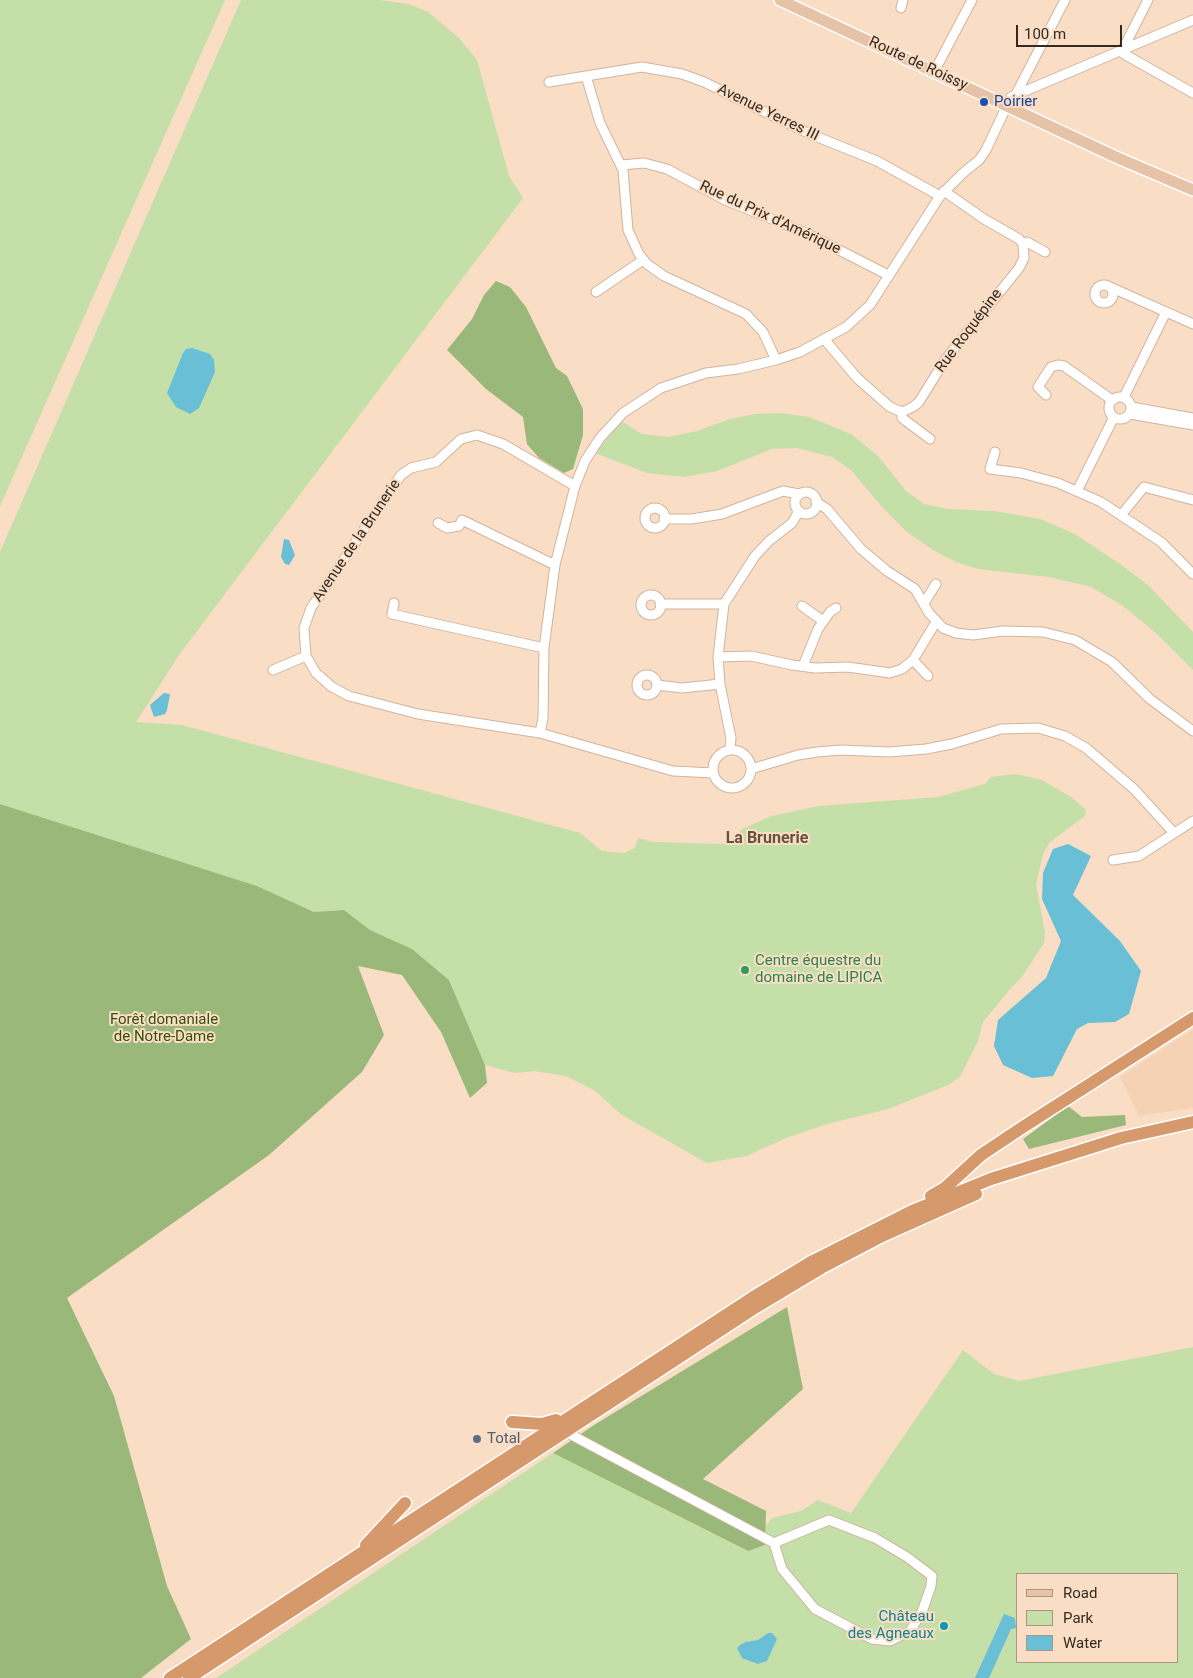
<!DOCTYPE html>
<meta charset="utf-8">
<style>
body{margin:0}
#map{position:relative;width:1193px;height:1678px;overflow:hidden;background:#faddc5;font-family:Roboto,sans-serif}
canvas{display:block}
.legend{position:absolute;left:1016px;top:1573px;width:162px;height:90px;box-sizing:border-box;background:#faddc5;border:1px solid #ab9583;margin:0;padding:6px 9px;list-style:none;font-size:15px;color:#342a20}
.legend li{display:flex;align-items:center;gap:10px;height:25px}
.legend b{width:25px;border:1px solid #ab9583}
.scale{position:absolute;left:1016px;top:25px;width:106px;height:22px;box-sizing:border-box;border:2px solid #342a20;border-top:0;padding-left:6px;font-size:15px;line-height:18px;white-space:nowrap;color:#342a20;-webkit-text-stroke:4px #faddc5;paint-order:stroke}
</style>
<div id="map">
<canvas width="1193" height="1678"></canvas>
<ul class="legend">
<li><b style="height:6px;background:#e6c2a7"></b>Road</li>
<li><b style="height:14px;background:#c5dfa8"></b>Park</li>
<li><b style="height:14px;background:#69bfd6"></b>Water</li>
</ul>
<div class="scale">100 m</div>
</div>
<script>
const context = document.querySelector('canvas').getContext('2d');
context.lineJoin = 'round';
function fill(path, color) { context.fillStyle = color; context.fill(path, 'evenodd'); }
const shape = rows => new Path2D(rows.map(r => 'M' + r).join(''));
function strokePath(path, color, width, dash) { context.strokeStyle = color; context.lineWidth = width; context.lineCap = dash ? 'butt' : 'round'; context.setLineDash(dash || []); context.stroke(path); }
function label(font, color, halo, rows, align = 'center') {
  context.font = font + ' Roboto,sans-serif'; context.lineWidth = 4; context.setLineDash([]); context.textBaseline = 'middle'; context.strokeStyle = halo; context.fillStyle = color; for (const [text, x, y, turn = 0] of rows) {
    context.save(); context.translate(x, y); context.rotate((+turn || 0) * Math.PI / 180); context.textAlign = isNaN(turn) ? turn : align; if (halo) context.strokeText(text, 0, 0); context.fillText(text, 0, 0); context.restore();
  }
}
fill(shape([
 [1193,1029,1193,1108,1139,1116,1120,1077]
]), '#f6d2b5');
fill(shape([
 [0,0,225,0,0,506],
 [241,0,380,0,409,4,428,12,459,38,477,60,509,176,523,198,179,655,136,722,182,725,580,833,602,851,624,853,635,848,638,838,653,842,725,844,744,828,772,816,819,806,938,797,985,784,991,777,1016,774,1042,780,1071,797,1086,810,1085,816,1050,842,1043,854,1036,885,1045,932,1044,943,1022,977,1010,989,983,1022,978,1041,960,1077,948,1085,888,1109,827,1124,786,1138,747,1156,707,1163,622,1115,594,1090,566,1076,534,1071,515,1073,485,1065,449,980,412,949,370,930,344,910,314,912,257,886,0,804,0,552],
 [780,413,809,417,851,434,877,455,906,491,924,504,948,509,995,511,1040,519,1075,534,1120,564,1148,585,1193,632,1193,670,1157,634,1122,605,1091,587,1049,577,978,569,956,562,933,550,907,532,882,507,852,471,832,457,797,448,772,449,717,471,684,477,647,473,595,453,621,421,642,434,668,437,697,431,730,419,755,414],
 [1193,1347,1193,1678,216,1678,553,1453,747,1551,772,1518,801,1511,818,1500,851,1513,963,1350,994,1374,1019,1381],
 [1017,1574,1177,1574,1177,1662,1017,1662]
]), '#c5dfa8');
fill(shape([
 [496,281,510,287,526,307,556,368,567,376,583,409,583,435,573,469,564,473,539,458,527,444,523,417,486,389,447,350,472,319,484,295],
 [0,804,257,886,314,912,344,910,370,930,412,949,449,980,485,1065,487,1083,470,1098,441,1032,402,975,358,966,384,1035,362,1072,269,1155,67,1298,114,1396,167,1586,191,1639,141,1678,0,1678],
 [1068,1106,1082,1117,1125,1115,1126,1125,1029,1149,1023,1139],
 [787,1307,803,1389,703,1479,766,1511,765,1545,748,1551,553,1453,594,1425]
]), '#9bb87b');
fill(shape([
 [192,348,210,354,214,360,215,372,199,408,190,414,176,407,167,393,183,353,186,349],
 [284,539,289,540,295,555,289,565,285,564,281,557],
 [164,693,170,694,167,710,165,714,154,717,150,705],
 [1068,844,1091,856,1073,895,1120,941,1141,971,1129,1014,1115,1022,1088,1023,1077,1029,1053,1076,1032,1078,1003,1065,994,1046,998,1020,1046,978,1061,941,1042,899,1043,873,1053,849],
 [1004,1614,1015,1618,1016,1628,1011,1629,989,1678,975,1678],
 [768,1633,772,1633,777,1639,767,1661,758,1664,742,1658,737,1648,740,1645,746,1642,758,1640]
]), '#69bfd6');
const minor = shape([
 [1148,0,1123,49,1124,54,1193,93],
 [901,8,903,0],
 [934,72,972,0],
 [549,82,586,76],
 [1016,94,1065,0],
 [621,165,644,163,667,169,725,200,806,233,888,275],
 [1023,244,1027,242,1045,252],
 '1095 294a9 9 0 1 1 18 0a9 9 0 1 1-18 0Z',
 [1110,287,1193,324],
 [596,292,643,260],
 [825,340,857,378,890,407,902,412,913,407,919,402,945,360,1019,268,1024,258,1023,244,1019,239,984,219,944,191],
 [776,360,763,332,746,314,664,276,647,264,639,254,628,230,623,170,600,123,586,76,642,67,682,74,704,82,810,134,877,161,940,196],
 [1046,395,1038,387,1051,367,1058,365,1064,366,1112,400],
 '1109 408a11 11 0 1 1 22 0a11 11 0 1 1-22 0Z',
 [1124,397,1166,312],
 [1132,407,1193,418],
 [902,412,902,418,930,439],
 [1130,414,1193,425],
 [995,452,990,469,1021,473,1058,483,1101,502,1161,542,1193,574],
 [1077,491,1114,417],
 '795 503a11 11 0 1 1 22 0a11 11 0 1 1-22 0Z',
 [816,502,827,509,861,549,887,571,915,589,929,613,943,628,956,633,973,635,1003,631,1043,632,1075,640,1112,662,1150,699,1193,731],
 '645 518a10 10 0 1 1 20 0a10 10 0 1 1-20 0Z',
 [1122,514,1144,487,1193,500],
 [664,519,692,519,722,514,783,491,799,494],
 [438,523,447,528,459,526,462,520,555,565],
 '641 605a10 10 0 1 1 20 0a10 10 0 1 1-20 0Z',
 [394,603,392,614,544,648],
 [924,603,936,584],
 [660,604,724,604],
 [802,606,823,621],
 [718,657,751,656,792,665,815,668,848,667,890,673,902,669,913,660,936,622],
 [913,660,928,676],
 [803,666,818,629,830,612,836,608],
 [273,670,306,656],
 '637 685a10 10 0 1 1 20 0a10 10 0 1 1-20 0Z',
 [657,685,682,688,720,684],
 [540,733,418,714,349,696,332,687,316,673,306,656,304,628,311,608,401,475,411,468,436,462,461,439,477,435,503,444,575,486],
 [730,749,731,738,720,684,718,657,724,604,755,556,769,541,792,523,799,511],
 '713 769a19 19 0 1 1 38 0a19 19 0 1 1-38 0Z',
 [751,769,798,755,817,752,841,750,889,752,926,749,952,744,1001,729,1038,728,1065,736,1086,748,1134,789,1174,833],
 [713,773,673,771,540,733,543,718,544,648,555,565,575,486,585,461,600,438,623,413,661,388,706,373,738,369,776,360,800,352,846,327,870,305,940,196,963,173,979,160,986,150,1011,97,1193,20],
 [1113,860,1139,856,1193,821],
 [564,1431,774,1543,782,1569,815,1609,872,1639,890,1641,910,1631,922,1612,931,1586,932,1576,907,1557,875,1538,829,1520,774,1543]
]);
const major = shape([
 [780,0,1118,158,1193,190]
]);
const highway = shape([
 [931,1196,945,1188,981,1155,1023,1127,1193,1018],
 [512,1422,542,1424,556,1420],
 [366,1545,405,1503],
 [170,1678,752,1298,813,1261,912,1211,991,1179,1121,1138,1193,1122],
 [189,1678,756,1307,821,1268,882,1236,976,1194]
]);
strokePath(minor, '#d0b49d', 11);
strokePath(major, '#fff', 14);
strokePath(highway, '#fff', 15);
strokePath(minor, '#fff', 9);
strokePath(major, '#e6c2a7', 11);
strokePath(highway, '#d6996c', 12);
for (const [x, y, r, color] of [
 [984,102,5,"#1a4fb4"],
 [745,970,5,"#2e9e5b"],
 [477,1439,5,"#5c6f8a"],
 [944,1626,5,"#0f9aa8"]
]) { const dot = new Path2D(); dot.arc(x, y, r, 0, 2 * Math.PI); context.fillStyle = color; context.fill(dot); strokePath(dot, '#faddc5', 2); }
label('15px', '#342a20', '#faddc5', [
 ["Route de Roissy",918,64,25],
 ["Avenue Yerres III",768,113,26],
 ["Rue du Prix d'Amérique",770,218,25],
 ["Rue Roquépine",969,331,-53],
 ["Avenue de la Brunerie",357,541,-56]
]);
label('15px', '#164399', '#faddc5', [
 ["Poirier",994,102]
], 'left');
label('15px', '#27864d', '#faddc5', [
 ["Centre équestre du",755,961],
 ["domaine de LIPICA",755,978]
], 'left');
label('15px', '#354f0c', '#faddc5', [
 ["Forêt domaniale",164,1020],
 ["de Notre-Dame",164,1037]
]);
label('15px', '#4e5e75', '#faddc5', [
 ["Total",487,1439]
], 'left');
label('15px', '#0d838f', '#faddc5', [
 ["Château",934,1617],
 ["des Agneaux",934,1634]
], 'right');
label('bold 16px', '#69513c', '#faddc5', [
 ["La Brunerie",767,839]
]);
</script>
